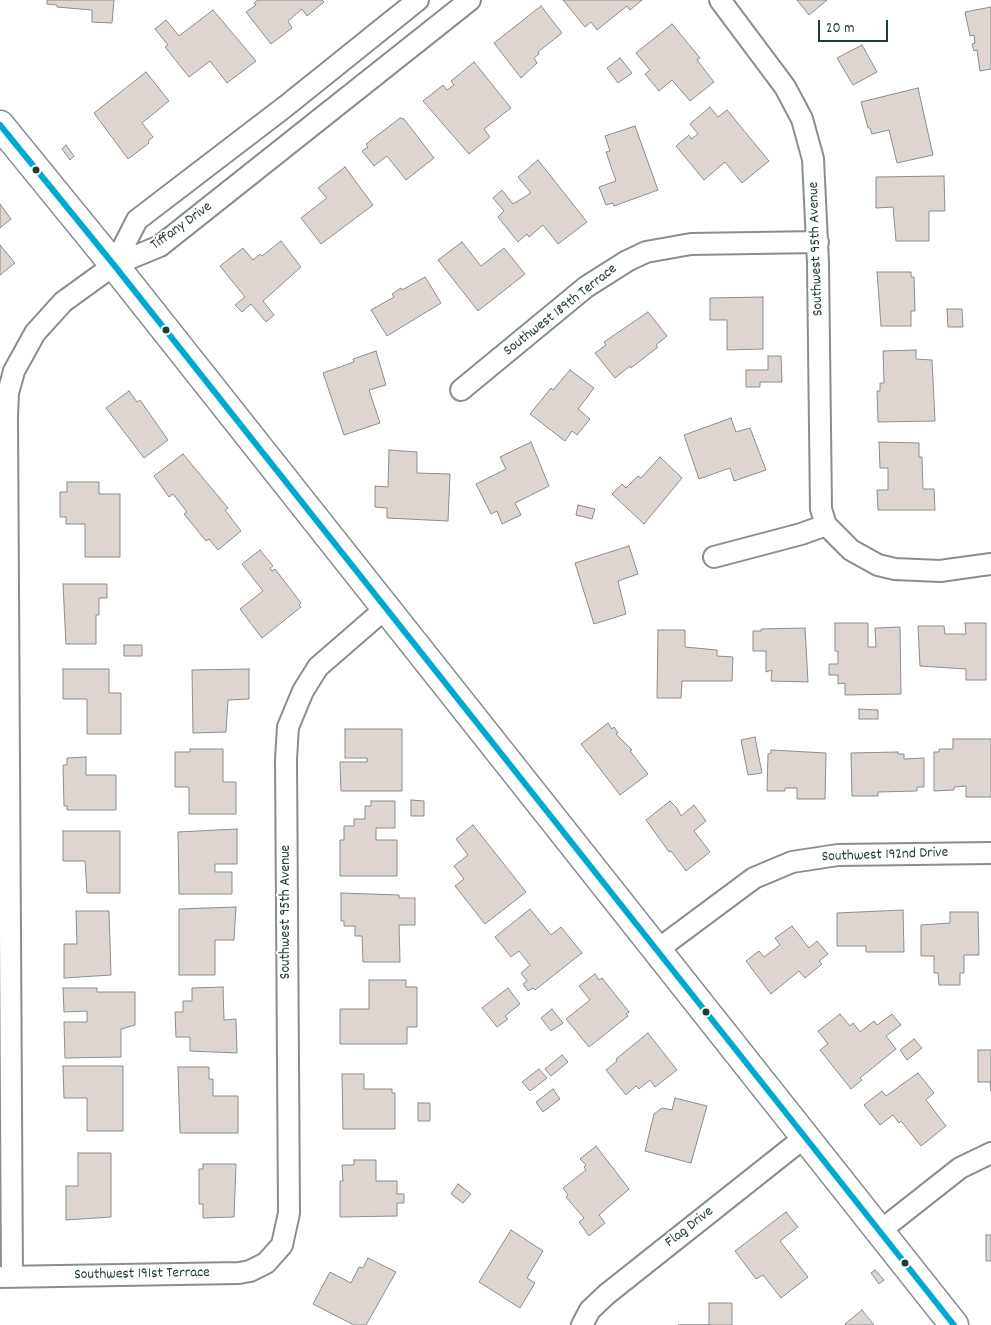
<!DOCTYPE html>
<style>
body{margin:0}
#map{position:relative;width:991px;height:1325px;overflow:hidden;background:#fff;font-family:Dekko,sans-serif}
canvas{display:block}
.scale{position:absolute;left:818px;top:20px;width:70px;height:22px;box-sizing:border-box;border:2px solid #1f3d34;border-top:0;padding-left:6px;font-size:15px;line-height:18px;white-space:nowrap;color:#1f3d34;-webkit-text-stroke:4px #fff;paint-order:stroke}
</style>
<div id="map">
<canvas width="991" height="1325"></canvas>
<div class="scale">20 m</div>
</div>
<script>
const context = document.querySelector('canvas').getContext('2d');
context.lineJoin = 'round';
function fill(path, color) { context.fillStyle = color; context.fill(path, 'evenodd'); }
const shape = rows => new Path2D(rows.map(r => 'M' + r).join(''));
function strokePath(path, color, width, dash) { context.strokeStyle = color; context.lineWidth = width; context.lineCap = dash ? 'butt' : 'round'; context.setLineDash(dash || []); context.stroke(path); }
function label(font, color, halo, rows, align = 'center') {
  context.font = font + ' Dekko,sans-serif'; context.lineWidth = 4; context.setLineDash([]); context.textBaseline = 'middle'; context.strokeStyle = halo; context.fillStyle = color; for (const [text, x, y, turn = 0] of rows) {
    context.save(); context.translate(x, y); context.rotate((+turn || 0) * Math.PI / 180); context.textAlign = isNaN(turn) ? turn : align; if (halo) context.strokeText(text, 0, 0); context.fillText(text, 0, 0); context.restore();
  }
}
const building = shape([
 [47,0,114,0,112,23,92,22,92,10,57,7,57,5,47,4,47,0],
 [258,0,322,0,324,2,307,16,302,9,288,21,292,28,271,44,246,12,256,5,254,3,258,0],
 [563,0,642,0,630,10,627,6,597,30,591,22,585,27,563,0],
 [797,0,827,0,809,15,797,0],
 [541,6,562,33,538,52,539,54,534,58,537,63,521,78,494,43,541,6],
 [991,7,991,69,980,71,977,50,974,51,972,44,975,43,974,35,970,36,965,12,991,7],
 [213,10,256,61,227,83,210,61,189,77,165,47,168,45,155,29,166,20,179,36,213,10],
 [672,24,700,58,697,60,714,82,690,101,672,80,659,91,645,74,650,70,636,53,672,24],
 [862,45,877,72,853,85,837,58,862,45],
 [620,58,632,73,618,83,607,68,620,58],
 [474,62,511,108,484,129,490,137,469,154,423,101,443,85,447,90,454,85,451,81,474,62],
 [146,72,169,101,142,123,153,137,148,141,149,143,128,159,94,113,146,72],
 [918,88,933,155,897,163,889,130,872,134,870,128,868,128,861,102,918,88],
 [710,107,718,117,727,110,769,161,742,183,725,162,704,180,676,146,689,135,691,139,698,134,690,124,710,107],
 [400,118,404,119,434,158,406,180,387,156,374,166,362,151,368,147,366,144,400,118],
 [635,126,658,190,614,206,613,203,606,205,599,187,616,181,606,152,610,151,605,136,635,126],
 [66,145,74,156,70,160,62,149,66,145],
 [538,160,587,222,558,244,543,225,529,237,527,234,518,242,498,217,504,211,493,198,502,190,513,204,531,193,518,177,538,160],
 [345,167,373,205,321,244,301,218,327,198,318,188,345,167],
 [944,176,945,211,929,211,929,241,896,241,893,207,876,208,876,177,944,176],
 [0,204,11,219,0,228,0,204],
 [281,241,301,267,263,301,274,315,266,322,251,304,242,312,235,305,245,297,220,266,243,248,253,260,260,254,262,256,281,241],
 [462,242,481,266,504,248,525,274,478,311,438,260,462,242],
 [0,245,15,263,0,275,0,245],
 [877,272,911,272,911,277,914,277,915,311,911,311,911,326,881,326,877,272],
 [425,277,441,303,387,336,371,310,394,297,392,294,401,288,402,290,425,277],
 [763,297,763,349,727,350,727,320,710,320,710,298,763,297],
 [947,309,962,309,963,327,948,327,947,309],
 [648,312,667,336,656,345,658,347,631,368,630,366,615,378,595,353,606,345,604,342,648,312],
 [916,350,916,359,932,360,935,421,878,422,877,391,880,391,880,383,884,383,883,351,916,350],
 [376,351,386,385,369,390,380,423,344,435,323,373,354,362,353,359,376,351],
 [768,356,781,356,782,382,760,382,760,387,746,387,746,370,768,370,768,356],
 [570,370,594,388,578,409,590,419,577,435,572,431,565,441,530,414,551,388,553,390,570,370],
 [129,391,137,402,140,400,168,440,144,458,106,408,129,391],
 [731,418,736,432,750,428,766,470,734,481,730,468,699,479,684,435,731,418],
 [531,442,549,486,515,503,521,515,502,524,497,511,491,514,476,484,506,469,500,457,531,442],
 [879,442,919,443,919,457,922,457,923,489,934,489,935,510,878,510,877,490,888,490,888,468,880,468,879,442],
 [389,450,417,452,417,473,450,474,448,521,387,518,387,508,375,507,375,486,388,487,389,450],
 [183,454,228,508,225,510,241,531,218,550,209,539,206,541,184,514,187,512,173,494,169,497,154,476,183,454],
 [660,457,682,478,644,524,612,494,622,484,626,488,638,476,641,478,660,457],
 [67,482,99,482,99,494,120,494,120,557,85,557,85,524,66,524,66,517,60,517,60,492,67,492,67,482],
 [578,505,595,509,592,519,576,515,578,505],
 [629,546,638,574,618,581,626,614,594,624,575,563,629,546],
 [260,550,273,566,270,568,272,571,275,569,301,603,299,605,301,607,262,638,240,609,263,591,242,564,260,550],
 [63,584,107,584,107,598,99,598,99,615,96,615,96,644,66,644,63,584],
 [835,623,868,623,868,647,876,647,875,628,900,627,901,694,845,695,845,683,838,684,838,675,829,675,829,664,838,664,838,651,835,651,835,623],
 [965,623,986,623,986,680,966,680,966,669,920,666,918,626,944,626,945,634,966,634,965,623],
 [805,628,808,682,771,681,772,670,766,672,766,651,753,651,753,631,761,631,761,629,805,628],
 [658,630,685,630,685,647,717,650,717,656,733,657,732,681,682,681,681,698,657,698,658,630],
 [124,645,142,645,142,656,124,656,124,645],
 [63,669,109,669,109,693,121,693,121,734,87,734,87,699,63,699,63,669],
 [249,669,249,699,228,700,226,732,193,733,192,670,249,669],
 [859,709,878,710,878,719,859,719,859,709],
 [608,723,612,729,614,727,618,733,616,734,632,750,630,751,648,774,620,795,581,744,608,723],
 [345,729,402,729,402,791,341,791,340,762,367,762,367,758,345,758,345,729],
 [755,737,762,773,748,775,741,740,755,737],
 [953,739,991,739,991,797,966,797,966,786,954,787,954,790,934,791,934,752,939,752,939,749,953,749,953,739],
 [190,749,223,749,223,782,236,782,236,814,189,814,189,787,175,787,175,752,190,752,190,749],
 [771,750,826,753,825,799,797,799,797,788,785,788,785,791,767,791,768,754,771,753,771,750],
 [898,752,898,754,904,754,904,759,924,758,924,787,917,787,917,791,878,792,878,796,852,796,851,753,898,752],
 [86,757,86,775,116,775,116,810,67,810,67,806,64,806,63,765,67,765,67,758,86,757],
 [411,800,424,801,424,816,411,816,411,800],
 [371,801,395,801,395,828,376,828,376,840,397,840,397,876,340,876,340,840,344,840,344,826,354,826,354,819,365,819,365,806,371,806,371,801],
 [670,801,677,808,681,816,694,805,706,821,694,831,710,852,686,871,671,851,669,852,646,820,670,801],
 [473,825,526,892,485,924,455,886,464,879,454,866,468,855,456,839,473,825],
 [237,829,237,864,215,864,215,872,232,872,232,894,179,894,178,832,237,829],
 [63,831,120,831,120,893,87,893,85,861,63,861,63,831],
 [341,893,399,895,399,898,415,898,415,925,399,925,400,962,363,962,362,936,355,936,355,926,344,926,344,921,341,921,341,893],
 [236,907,234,940,215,940,215,975,179,975,179,909,236,907],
 [530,909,551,935,561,927,582,953,535,990,533,988,528,991,523,984,527,981,521,973,530,965,519,951,511,957,495,937,530,909],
 [903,910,904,952,866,952,866,946,837,946,837,913,903,910],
 [76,911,109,911,111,975,64,978,64,944,77,944,76,911],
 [950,912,978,912,979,955,964,955,964,973,960,973,960,985,939,985,938,973,934,973,934,956,921,956,921,925,950,923,950,912],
 [792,926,809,948,817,941,828,954,819,961,822,964,805,978,799,971,771,994,746,961,759,951,764,957,780,945,775,938,792,926],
 [595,974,599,980,602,978,629,1012,626,1014,628,1016,589,1047,566,1019,590,1000,579,986,595,974],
 [369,980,406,980,406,987,417,987,417,1027,407,1027,407,1044,340,1044,340,1009,369,1009,369,980],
 [223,987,224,1020,236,1019,237,1053,190,1051,190,1037,176,1037,175,1012,183,1012,183,1001,192,1001,192,988,223,987],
 [63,988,97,988,97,992,135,992,135,1025,121,1029,121,1057,65,1058,64,1022,87,1022,87,1011,64,1012,63,988],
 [508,988,520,1004,505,1016,508,1019,497,1027,482,1008,508,988],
 [552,1009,563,1023,551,1031,541,1018,552,1009],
 [840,1014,850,1026,853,1023,860,1032,874,1021,877,1025,892,1014,901,1025,886,1036,896,1049,860,1078,862,1080,851,1089,820,1050,828,1044,818,1031,840,1014],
 [648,1033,677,1070,655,1087,650,1080,639,1089,636,1086,626,1095,606,1070,617,1061,616,1059,648,1033],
 [914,1039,922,1048,907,1060,900,1050,914,1039],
 [978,1050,991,1050,991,1091,990,1082,978,1082,978,1050],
 [562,1055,568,1062,551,1076,545,1069,562,1055],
 [63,1066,123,1066,123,1131,87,1131,87,1098,64,1098,63,1066],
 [178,1067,209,1067,209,1079,213,1079,213,1096,238,1096,238,1133,180,1133,178,1067],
 [539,1069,547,1078,530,1091,522,1082,539,1069],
 [918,1073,934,1093,926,1100,946,1126,921,1146,901,1121,899,1123,893,1115,880,1125,864,1105,882,1091,886,1096,918,1073],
 [342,1074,364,1074,364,1089,392,1089,392,1093,395,1093,395,1129,343,1129,342,1074],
 [553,1089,560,1099,543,1112,536,1102,553,1089],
 [675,1098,707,1106,691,1163,645,1151,654,1114,662,1108,672,1110,675,1098],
 [418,1103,430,1103,430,1121,418,1121,418,1103],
 [596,1146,629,1189,599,1215,605,1223,589,1236,579,1222,584,1218,566,1197,568,1195,563,1188,586,1170,584,1167,586,1165,580,1159,596,1146],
 [78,1153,111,1153,111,1217,66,1220,66,1186,78,1186,78,1153],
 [354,1160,376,1160,376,1181,397,1181,397,1194,404,1194,404,1203,397,1203,397,1216,340,1217,340,1181,343,1181,342,1165,354,1165,354,1160],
 [203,1164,236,1164,234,1217,203,1218,203,1204,199,1204,199,1169,203,1169,203,1164],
 [458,1184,471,1194,463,1203,451,1194,458,1184],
 [786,1212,798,1227,780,1241,808,1277,781,1298,763,1275,756,1279,735,1251,786,1212],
 [511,1230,543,1251,527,1278,535,1283,520,1308,479,1282,511,1230],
 [986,1235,991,1235,991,1261,986,1261,986,1235],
 [368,1258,396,1272,366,1325,354,1325,313,1304,330,1272,351,1283,359,1267,363,1268,368,1258],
 [875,1270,884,1280,879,1284,871,1273,875,1270],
 [709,1303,732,1303,732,1325,678,1325,709,1325,709,1303],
 [862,1310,874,1325,846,1325,845,1324,862,1310]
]);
fill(building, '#dfd5d0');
strokePath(building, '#898f8d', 1);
const street = shape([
 [720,0,785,87,802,119,813,159,818,263,821,509,826,525,851,550,878,565,895,569,940,571,991,564],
 [114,265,137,220,286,106,418,0],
 [461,390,586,287,627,261,646,252,691,244,818,242],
 [714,557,801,534,826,525],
 [657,950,754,878,792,862,838,855,991,853],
 [880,1231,960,1168,991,1153],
 [0,1277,239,1273,250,1271,266,1263,282,1245,289,1213,286,759,288,727,303,691,318,667,386,608],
 [12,1277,7,416,8,393,14,371,35,333,63,302,114,265,160,246,470,0],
 [582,1325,590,1310,607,1294,805,1137]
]);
const secondary = shape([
 [0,125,114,265,954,1325]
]);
strokePath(street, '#898f8d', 24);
strokePath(secondary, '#898f8d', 31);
strokePath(street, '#fff', 20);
strokePath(secondary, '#fff', 28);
strokePath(shape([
 [0,125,114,265,954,1325]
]), '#00a9ce', 6);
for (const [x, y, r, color] of [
 [36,170,4.5,"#1f3d34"],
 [166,330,4.5,"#1f3d34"],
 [706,1012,4.5,"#1f3d34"],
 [905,1263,4.5,"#1f3d34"]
]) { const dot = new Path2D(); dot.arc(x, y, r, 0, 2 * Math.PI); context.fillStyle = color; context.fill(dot); strokePath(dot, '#fff', 2); }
label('15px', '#1f3d34', '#fff', [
 ["Tiffany Drive",182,227,-36],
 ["Southwest 95th Avenue",817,249,-92],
 ["Southwest 189th Terrace",561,311,-38],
 ["Southwest 192nd Drive",885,856,-2],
 ["Southwest 95th Avenue",287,912,-90],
 ["Flag Drive",690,1228,-38],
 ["Southwest 191st Terrace",142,1275,-1]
]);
</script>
